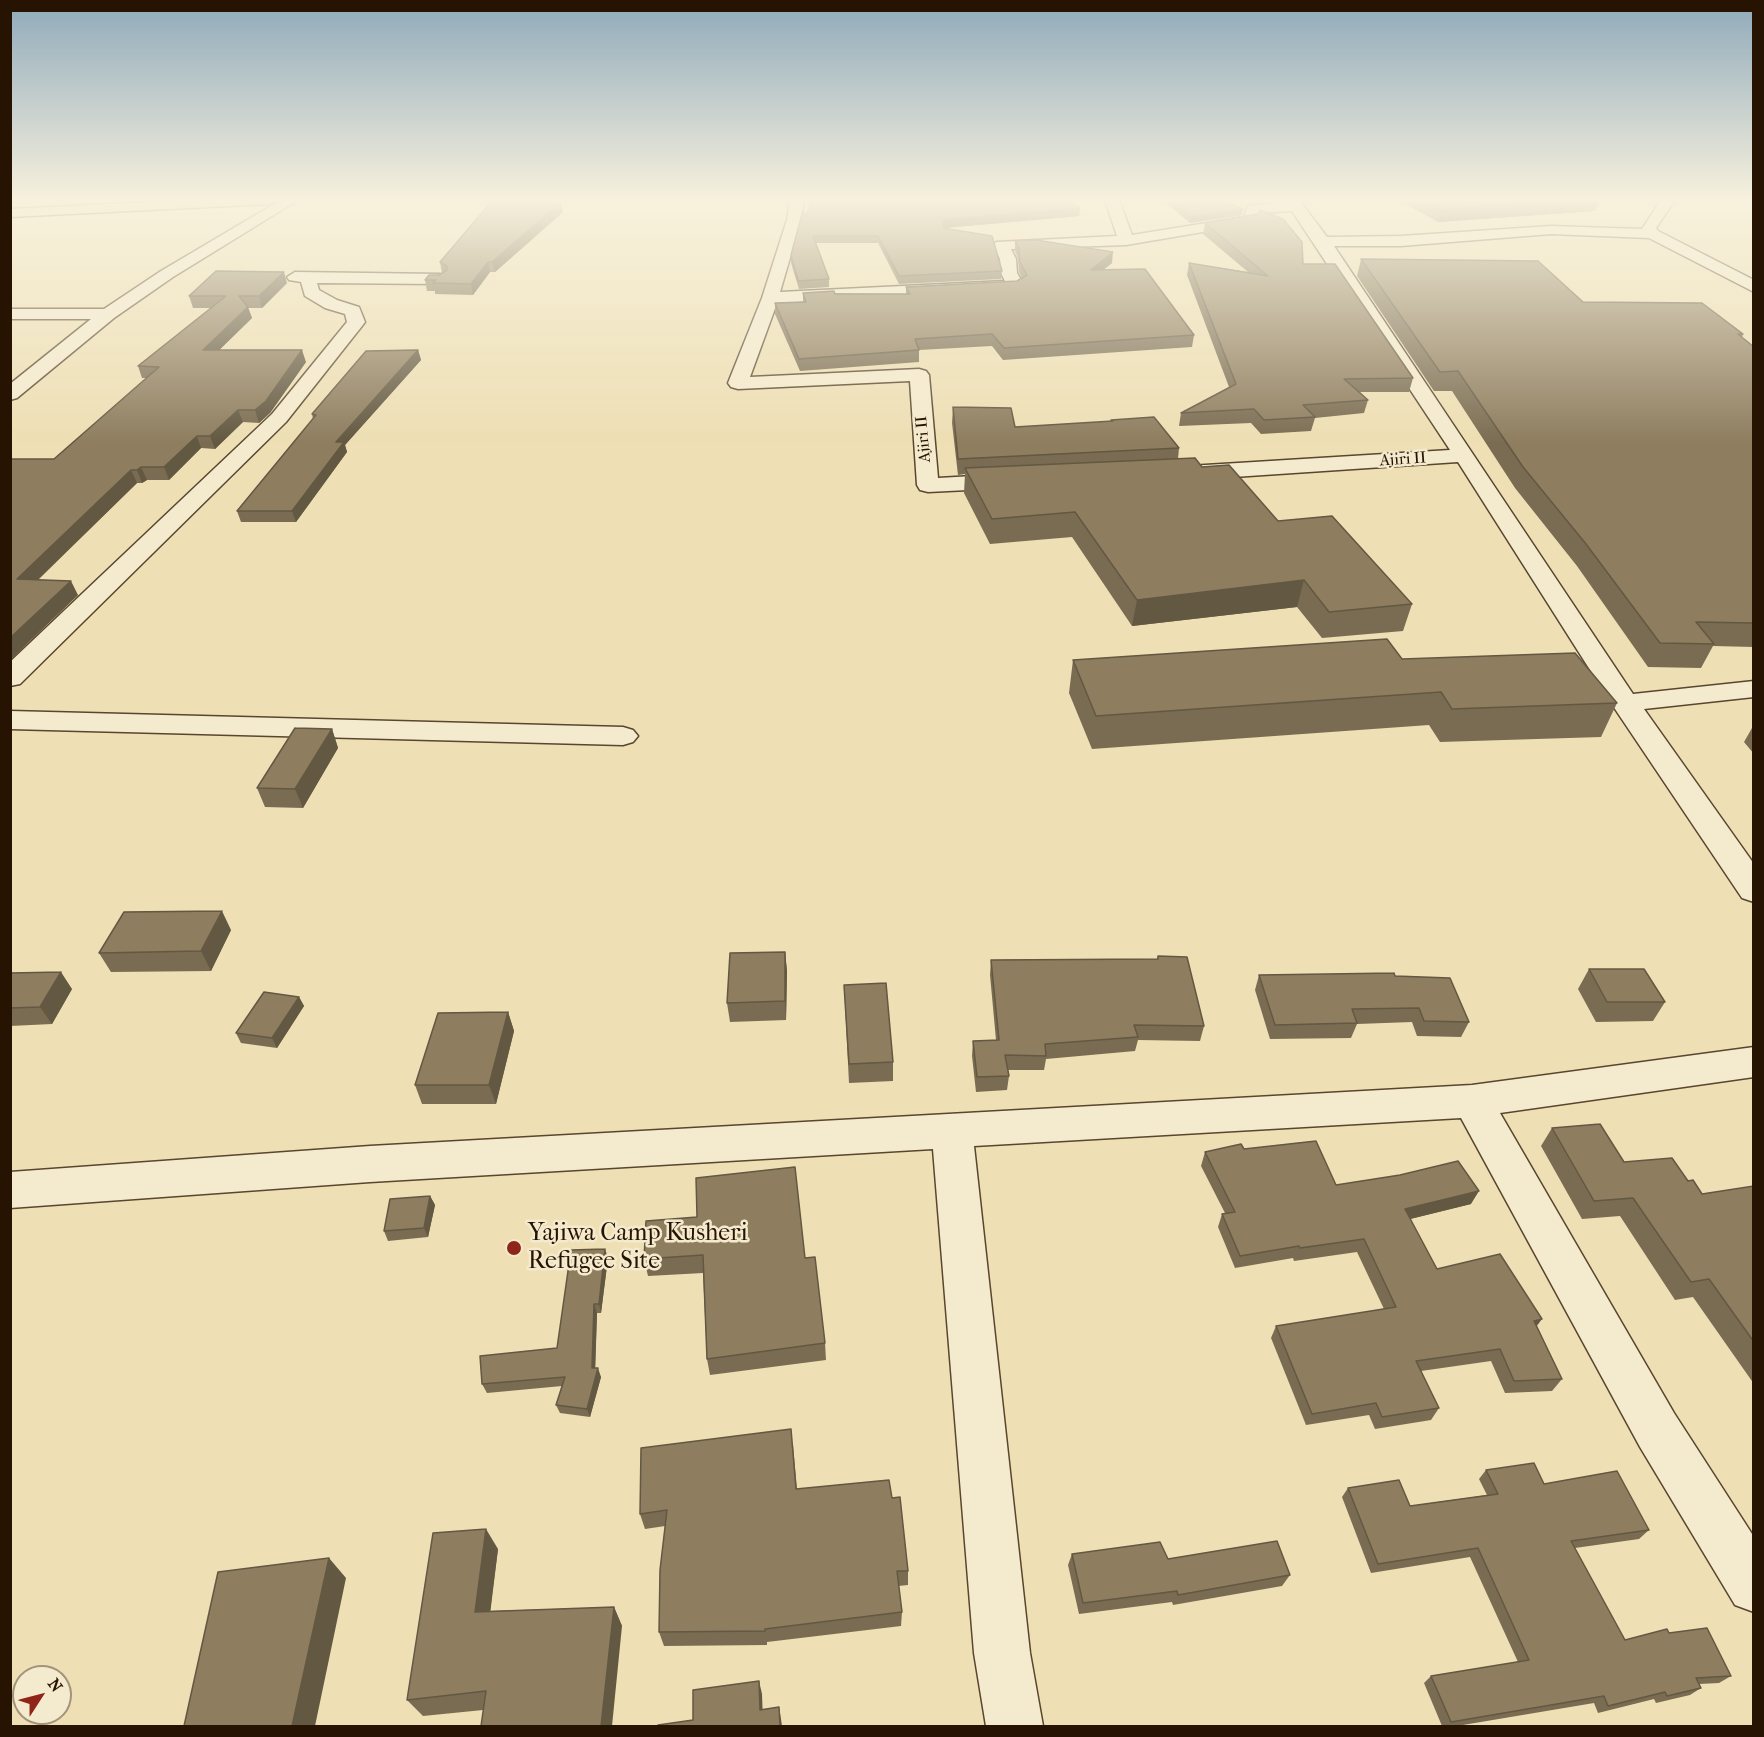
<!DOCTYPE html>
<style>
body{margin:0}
#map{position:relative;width:1764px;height:1737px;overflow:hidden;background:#eedfb4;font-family:"IM FELL French Canon",serif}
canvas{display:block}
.frame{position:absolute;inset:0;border:12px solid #261302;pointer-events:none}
.north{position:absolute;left:12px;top:1665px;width:60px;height:60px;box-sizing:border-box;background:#f4eace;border:2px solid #a2947c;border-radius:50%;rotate:54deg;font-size:16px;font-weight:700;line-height:24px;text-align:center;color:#261302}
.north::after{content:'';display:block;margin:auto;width:21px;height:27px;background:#8f2418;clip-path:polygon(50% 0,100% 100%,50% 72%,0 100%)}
</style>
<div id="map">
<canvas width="1764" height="1737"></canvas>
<div class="frame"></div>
<div class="north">N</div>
</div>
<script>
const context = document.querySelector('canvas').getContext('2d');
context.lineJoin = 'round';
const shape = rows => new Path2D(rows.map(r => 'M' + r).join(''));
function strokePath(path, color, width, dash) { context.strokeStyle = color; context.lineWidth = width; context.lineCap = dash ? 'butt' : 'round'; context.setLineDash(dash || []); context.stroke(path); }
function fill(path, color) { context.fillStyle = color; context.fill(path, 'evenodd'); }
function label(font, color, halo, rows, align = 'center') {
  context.font = font + ' "IM FELL French Canon",serif'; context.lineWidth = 5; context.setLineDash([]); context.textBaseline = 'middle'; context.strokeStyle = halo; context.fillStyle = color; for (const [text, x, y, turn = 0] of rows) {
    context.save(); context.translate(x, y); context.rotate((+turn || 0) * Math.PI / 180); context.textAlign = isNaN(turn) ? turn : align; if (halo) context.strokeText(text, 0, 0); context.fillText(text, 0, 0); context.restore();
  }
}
const minor = shape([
 [281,200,298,200,173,277,114,318,17,398,10,400,10,384,91,319,10,319,10,309,104,309,161,271,281,200],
 [790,200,804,200,801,220,780,292,1005,281,1001,273,1000,259,993,245,996,242,1117,236,1105,200,1119,200,1132,235,1244,217,1248,206,1299,200,1327,237,1401,236,1551,226,1642,229,1661,200,1675,200,1656,228,1658,231,1754,280,1754,292,1649,238,1551,234,1401,246,1334,246,1633,694,1754,681,1754,697,1644,709,1754,864,1754,902,1742,898,1611,703,1458,462,1189,480,1181,478,1178,473,1181,468,1189,466,1450,450,1292,211,1259,213,1255,223,1250,224,1126,245,1011,249,1016,259,1017,273,1024,285,1016,290,777,303,750,377,919,369,926,371,929,375,938,478,1009,474,1017,476,1020,481,1017,486,1009,488,928,492,920,490,917,485,910,381,738,389,731,387,728,383,762,298,787,220,790,200],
 [295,272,440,274,448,279,440,284,317,283,319,290,337,300,359,307,365,322,362,326,286,422,20,684,10,686,10,662,272,414,347,322,345,314,325,308,305,296,301,282,289,280,287,277,295,272],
 [10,711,623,727,633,730,638,736,633,742,623,745,10,729,10,711],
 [1754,1047,1754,1077,1500,1113,1674,1413,1754,1537,1754,1612,1735,1605,1640,1447,1461,1118,974,1146,1030,1653,1043,1726,986,1726,974,1653,933,1149,370,1182,10,1208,10,1172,370,1146,1472,1085,1754,1047]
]);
const primary = shape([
 [190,200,277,200,270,204,10,217,10,209,190,200]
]);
strokePath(minor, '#58462e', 3);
strokePath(primary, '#261302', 3);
fill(minor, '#f4eace');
fill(primary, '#eedfb4');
fill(shape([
 [1162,200,1222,200,1242,215,1190,223],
 [1398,200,1599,200,1595,211,1438,222],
 [1080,208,1079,216,945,228,1002,271,1001,279,899,284,878,243,816,243,829,279,829,287,799,289,791,263,791,255,806,216],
 [563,212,495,272,490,272,473,295,435,294,435,291,427,291,425,280,442,273,440,262],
 [1205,223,1303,264,1413,378,1409,392,1360,392,1368,400,1364,413,1315,418,1311,431,1261,434,1251,423,1179,426,1181,413,1229,387,1187,275,1189,263,1248,272,1203,234],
 [1015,241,1112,263,1103,270,1194,335,1192,347,1003,360,992,346,919,350,919,362,800,371,775,314,775,303,803,302,803,293,906,294,906,287,1017,281,1022,278,1019,272,1018,259,1015,251],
 [1361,259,1583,302,1743,334,1742,338,1754,347,1754,647,1713,646,1701,668,1648,667,1577,566,1515,488,1452,391,1434,391,1357,276],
 [287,283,262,308,248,308,252,318,219,350,306,362,270,413,259,423,243,422,215,449,201,448,169,480,147,480,142,483,137,483,38,580,78,595,10,660,10,459,54,459,146,378,142,378,138,366,212,308,193,308,189,296],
 [418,350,421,360,345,445,347,452,296,522,241,522,237,511,313,419,312,414],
 [953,407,1015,427,1111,422,1111,420,1179,448,1178,459,1202,467,1278,521,1412,604,1403,631,1322,638,1297,607,1132,626,1072,537,990,544,964,493,965,474,958,475,952,423],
 [1402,659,1617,703,1601,737,1440,742,1429,725,1092,749,1069,693,1073,660],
 [1752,728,1754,728,1754,754,1744,742],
 [332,729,338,748,303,808,265,807,257,788],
 [231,930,211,971,111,972,99,953],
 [785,952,787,971,786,1020,730,1022,727,1003],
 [1158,956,1204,1026,1200,1041,1138,1040,1135,1051,1046,1059,1044,1070,1008,1070,1009,1076,1007,1090,976,1092,972,1056,973,1041,996,1040,990,975,991,960,1157,959],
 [1589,969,1665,1002,1653,1021,1596,1022,1578,989],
 [10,973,72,989,52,1024,10,1026],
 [1259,975,1395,976,1469,1022,1461,1037,1417,1036,1412,1022,1357,1024,1351,1038,1270,1039,1255,990],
 [844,985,893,1062,893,1081,849,1083],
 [299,997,304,1006,277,1048,241,1043,236,1033],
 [508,1012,514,1031,496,1104,422,1104,415,1085],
 [1552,1128,1624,1162,1688,1181,1702,1194,1754,1186,1754,1384,1693,1297,1675,1300,1620,1216,1582,1219,1541,1146],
 [1244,1149,1336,1185,1471,1204,1410,1219,1437,1269,1537,1326,1562,1379,1552,1391,1505,1393,1491,1361,1421,1371,1439,1408,1431,1420,1375,1429,1369,1415,1306,1425,1271,1338,1276,1326,1384,1309,1357,1252,1294,1261,1293,1258,1235,1268,1218,1227,1222,1214,1225,1213,1201,1166,1205,1152],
 [430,1196,435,1205,428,1237,388,1241,384,1231],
 [646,1221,805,1258,825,1343,826,1360,710,1375,707,1359,703,1273,648,1276,644,1259],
 [608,1258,601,1313,597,1313,595,1368,601,1377,590,1417,560,1413,556,1405,562,1386,487,1393,482,1384,557,1348],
 [793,1445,797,1489,892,1498,908,1571,908,1585,898,1586,902,1612,901,1626,767,1642,767,1645,664,1646,659,1632,665,1526,645,1529,640,1514],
 [1486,1470,1544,1484,1649,1530,1639,1539,1575,1548,1625,1640,1669,1633,1731,1676,1719,1683,1699,1684,1701,1688,1690,1695,1656,1703,1654,1699,1598,1713,1594,1703,1457,1726,1442,1726,1424,1683,1431,1676,1518,1662,1470,1557,1371,1573,1342,1497,1348,1488,1410,1506,1487,1495,1479,1479],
 [498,1549,490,1611,614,1607,622,1626,483,1710,423,1716,407,1700],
 [1072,1554,1168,1559,1290,1575,1282,1586,1173,1605,1172,1602,1079,1614,1068,1565]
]), '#7a6c52');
fill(shape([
 [1580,200,1599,200,1595,211,1438,222,1441,210],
 [561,202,563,212,495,272,492,262],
 [1080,208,1079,216,943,228,944,220],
 [1243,209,1242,215,1190,223,1191,217],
 [1113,252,1112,263,1089,281,1091,270],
 [488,262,490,272,473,295,471,284],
 [284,272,287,283,262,308,259,296],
 [248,307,252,318,207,362,203,350],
 [302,350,306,362,270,413,259,423,255,410],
 [418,350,421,360,345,445,347,452,296,522,292,511,336,442],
 [238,410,243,422,215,449,210,436],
 [197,436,201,448,169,480,164,467],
 [141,467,147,480,142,483,137,470],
 [131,470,137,483,24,593,17,579],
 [1304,580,1297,607,1132,626,1137,600],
 [71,581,78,595,10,660,10,638],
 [332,729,338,748,303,808,295,789],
 [222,911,231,930,211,971,201,951],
 [785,952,787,971,786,1020,785,1001],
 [61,972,72,989,52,1024,40,1007],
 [299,997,304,1006,277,1048,272,1038],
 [508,1012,514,1031,496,1104,489,1085],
 [1479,1191,1471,1204,1398,1222,1405,1209],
 [430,1196,435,1205,428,1237,424,1228],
 [605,1249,608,1258,601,1313,599,1304],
 [594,1304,597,1313,595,1376,592,1368],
 [1542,1319,1533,1331,1534,1321],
 [598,1368,601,1377,590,1417,587,1409],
 [486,1529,498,1549,488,1631,475,1612],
 [329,1558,346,1578,315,1726,292,1726],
 [614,1607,622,1626,612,1726,601,1726],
 [759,1681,762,1694,763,1722,760,1710],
 [779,1707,781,1719,782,1726,780,1726]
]), '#635842');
const building = shape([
 [812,200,1068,200,1080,208,944,220,943,228,992,236,1002,271,899,276,878,236,813,236,829,279,798,281,791,255,803,210,806,216,812,200],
 [1170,200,1222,200,1243,209,1191,217,1170,200],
 [1423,200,1591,200,1441,210,1423,200],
 [492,201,561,202,492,262,488,262,471,284,433,283,436,280,425,280,429,275,439,275,447,270,447,266,440,262,492,201],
 [1260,210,1283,219,1302,242,1303,264,1335,264,1413,378,1344,379,1368,400,1303,405,1315,417,1264,420,1254,409,1181,413,1236,384,1189,263,1268,276,1205,223,1258,214,1260,210],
 [1036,240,1113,252,1091,270,1145,269,1194,335,1004,348,992,334,915,339,919,350,799,359,775,303,806,302,803,293,834,291,835,294,910,294,906,287,1017,281,1027,275,1020,262,1019,248,1015,241,1036,240],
 [1361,259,1538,261,1583,302,1702,303,1743,334,1738,334,1754,347,1754,623,1696,622,1714,644,1660,643,1586,544,1523,467,1458,371,1440,372,1361,259],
 [216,271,284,272,259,296,239,296,248,307,203,350,302,350,266,401,255,410,238,410,210,436,197,436,164,467,141,467,137,470,131,470,17,579,71,581,10,638,10,459,54,459,159,367,138,366,226,296,189,296,216,271],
 [418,350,336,442,344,442,292,511,237,511,316,415,312,414,366,351,418,350],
 [953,407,1011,408,1015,427,1113,421,1111,420,1154,417,1179,448,958,459,953,407],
 [1195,458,1202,467,1229,465,1278,521,1332,516,1412,604,1329,612,1304,580,1137,600,1075,512,992,519,965,468,1195,458],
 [1387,639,1402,659,1575,653,1617,703,1452,709,1441,692,1096,716,1073,660,1387,639],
 [295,728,332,729,295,789,257,788,295,728],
 [222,911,201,951,99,953,124,912,222,911],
 [785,952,785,1001,727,1003,730,953,785,952],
 [1158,956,1187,957,1204,1026,1134,1025,1138,1037,1045,1044,1046,1056,1005,1055,1009,1076,977,1077,973,1041,999,1040,991,960,1158,959,1158,956],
 [1589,969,1644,969,1665,1002,1607,1002,1589,969],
 [61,972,40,1007,10,1008,10,973,61,972],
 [1394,973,1395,976,1450,978,1469,1022,1424,1021,1419,1008,1352,1009,1357,1023,1275,1025,1259,975,1394,973],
 [886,983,893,1062,849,1064,844,985,886,983],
 [264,992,299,997,272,1038,236,1033,264,992],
 [508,1012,489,1085,415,1085,438,1013,508,1012],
 [1600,1124,1624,1162,1672,1158,1688,1181,1693,1180,1702,1194,1754,1186,1754,1342,1709,1279,1691,1282,1633,1198,1594,1201,1552,1128,1600,1124],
 [1316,1141,1336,1185,1400,1175,1458,1161,1479,1191,1405,1209,1437,1269,1500,1254,1542,1319,1534,1321,1562,1379,1514,1381,1500,1349,1416,1361,1439,1408,1382,1417,1376,1403,1312,1414,1276,1326,1396,1307,1364,1239,1300,1248,1299,1246,1240,1256,1222,1214,1235,1212,1205,1152,1241,1144,1244,1149,1316,1141],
 [795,1167,805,1258,815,1257,825,1343,707,1359,703,1255,644,1259,646,1221,697,1217,696,1178,795,1167],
 [430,1196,424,1228,384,1231,390,1199,430,1196],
 [605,1249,599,1304,594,1304,592,1368,598,1368,587,1409,556,1405,565,1377,482,1384,480,1356,557,1348,571,1250,605,1249],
 [791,1429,796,1489,889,1480,892,1498,900,1497,908,1571,897,1571,902,1612,765,1629,765,1631,659,1632,660,1570,667,1510,640,1514,641,1448,791,1429],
 [1534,1463,1544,1484,1617,1471,1649,1530,1571,1541,1625,1640,1667,1629,1669,1633,1707,1628,1731,1676,1696,1678,1701,1688,1667,1696,1665,1692,1608,1706,1604,1696,1451,1722,1431,1676,1529,1660,1478,1548,1378,1564,1348,1488,1399,1480,1410,1506,1498,1494,1486,1470,1534,1463],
 [486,1529,475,1612,614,1607,601,1726,481,1726,486,1691,407,1700,433,1533,486,1529],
 [1277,1541,1290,1575,1178,1595,1177,1591,1083,1603,1072,1554,1160,1542,1168,1559,1277,1541],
 [329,1558,292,1726,184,1726,218,1572,329,1558],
 [759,1681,760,1710,779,1707,780,1726,658,1726,658,1725,693,1720,693,1690,759,1681]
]);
fill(building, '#8e7d5f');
strokePath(building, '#635842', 1.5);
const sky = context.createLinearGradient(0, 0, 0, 443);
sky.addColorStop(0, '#8faabb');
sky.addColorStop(0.45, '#f7f1dd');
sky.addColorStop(1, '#f7f1dd00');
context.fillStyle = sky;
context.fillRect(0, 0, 1764, 443);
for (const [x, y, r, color] of [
 [514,1248,8,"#8f2418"]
]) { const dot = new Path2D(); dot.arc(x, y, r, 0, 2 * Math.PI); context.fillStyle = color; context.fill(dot); strokePath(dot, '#f4eace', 2); }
label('16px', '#261302', '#f4eace', [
 ["Ajiri II",924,439,-95],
 ["Ajiri II",1403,460,-4]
]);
label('24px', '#261302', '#f4eace', [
 ["Yajiwa Camp Kusheri",528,1234],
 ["Refugee Site",528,1262]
], 'left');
</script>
